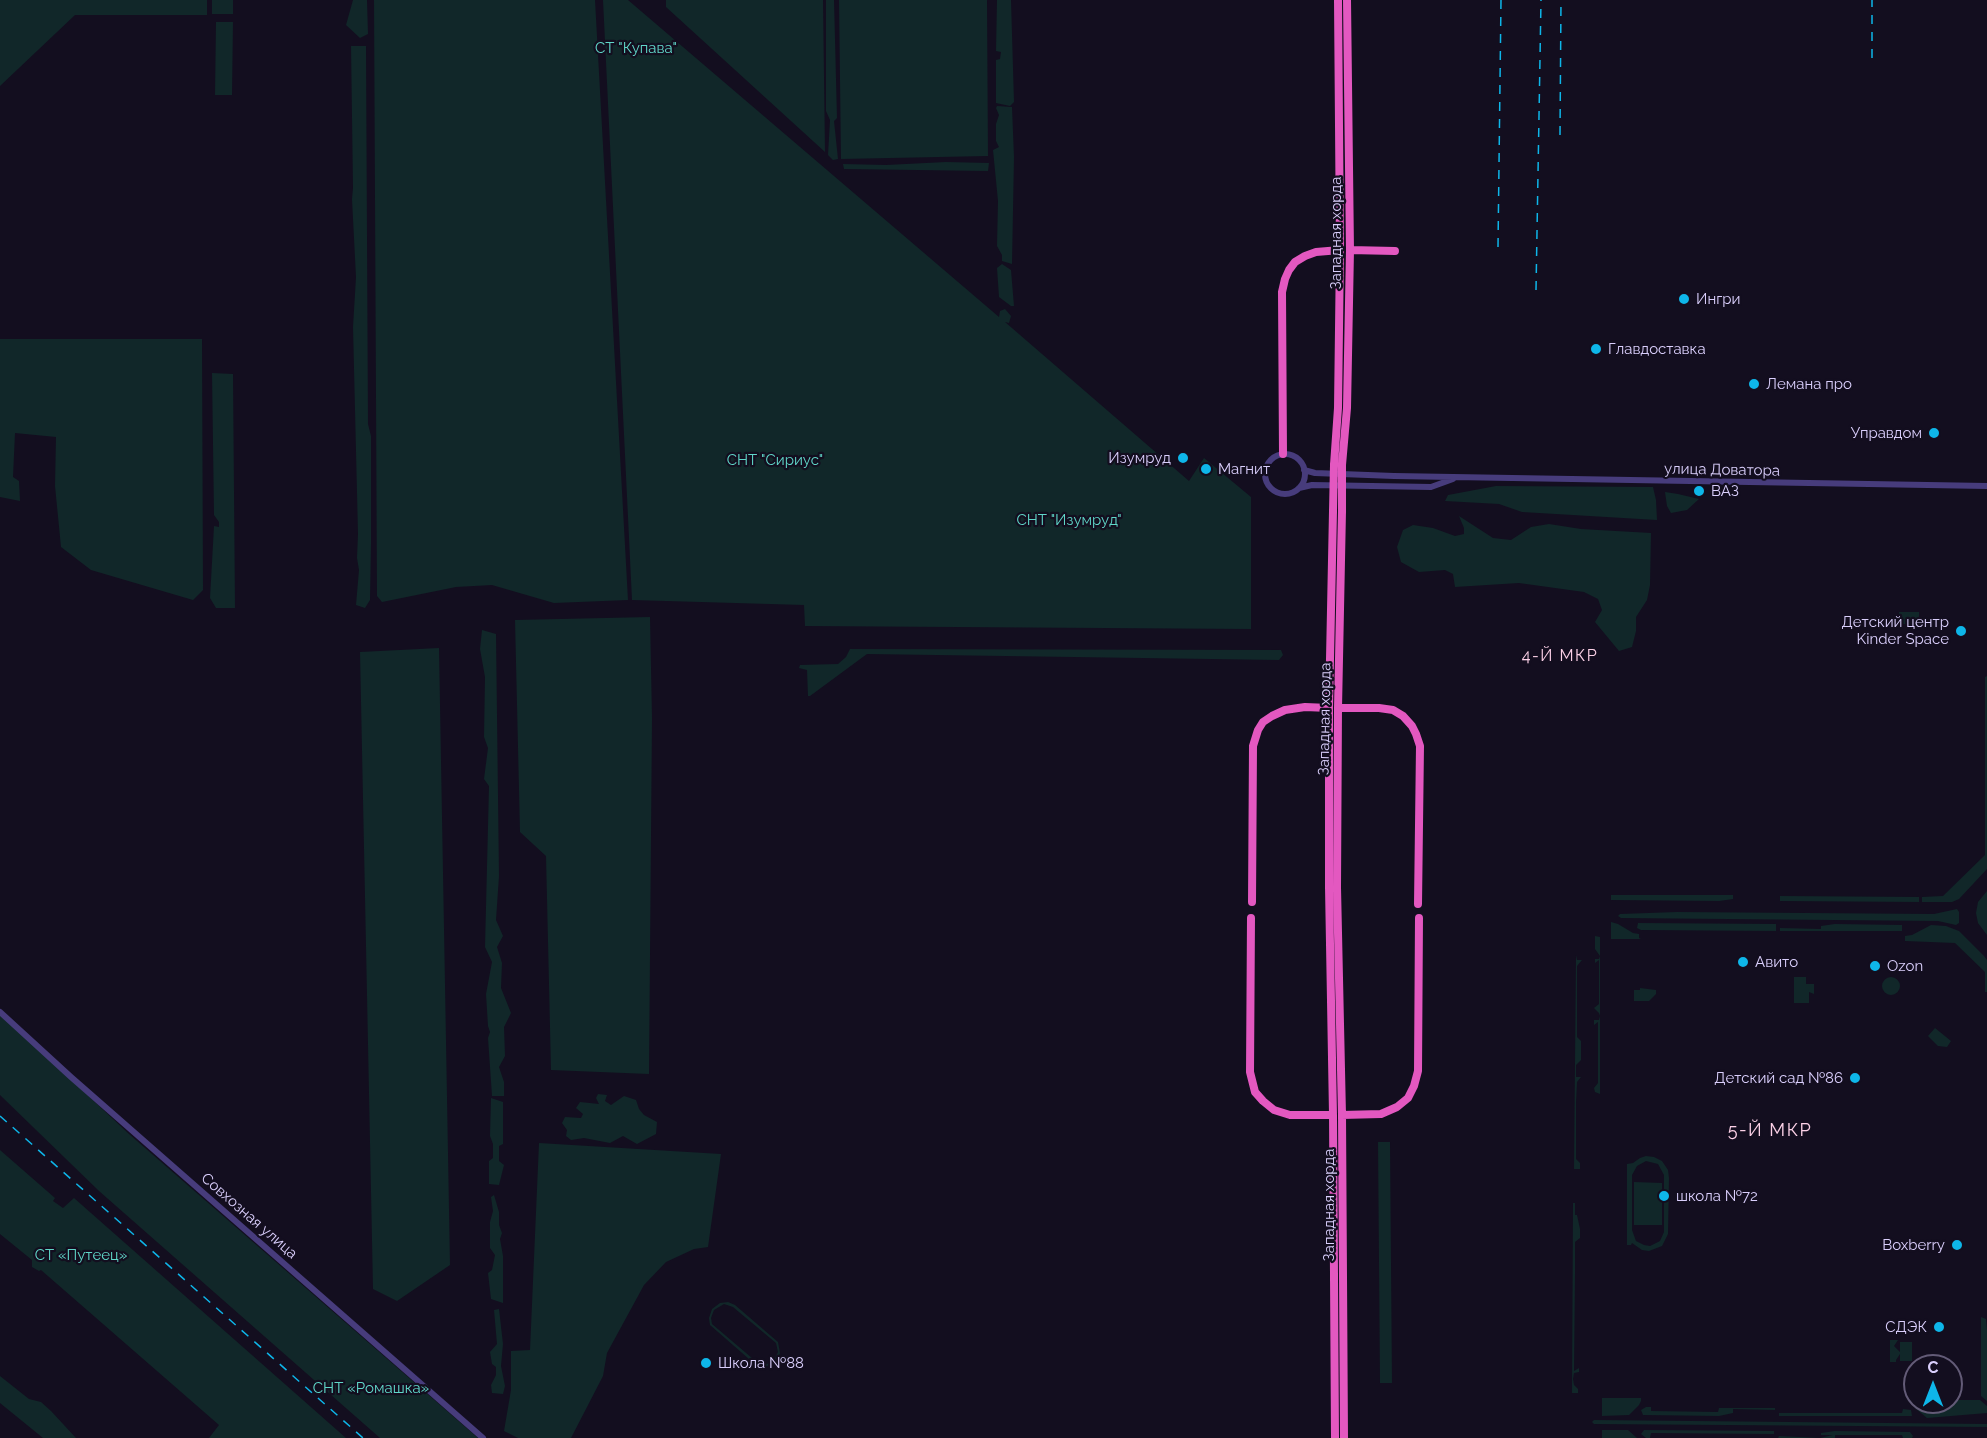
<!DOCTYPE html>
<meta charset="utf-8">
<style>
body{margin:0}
#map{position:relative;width:1987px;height:1438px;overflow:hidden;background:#130e1f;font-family:Raleway,sans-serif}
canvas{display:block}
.north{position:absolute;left:1903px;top:1354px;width:60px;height:60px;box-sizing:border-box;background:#130e1f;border:2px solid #635b77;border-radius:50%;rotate:0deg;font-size:16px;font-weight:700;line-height:24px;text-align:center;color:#dacffc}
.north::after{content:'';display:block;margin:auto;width:21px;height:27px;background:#0eb6e9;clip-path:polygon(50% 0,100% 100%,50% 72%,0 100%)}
</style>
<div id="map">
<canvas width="1987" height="1438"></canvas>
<div class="north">С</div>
</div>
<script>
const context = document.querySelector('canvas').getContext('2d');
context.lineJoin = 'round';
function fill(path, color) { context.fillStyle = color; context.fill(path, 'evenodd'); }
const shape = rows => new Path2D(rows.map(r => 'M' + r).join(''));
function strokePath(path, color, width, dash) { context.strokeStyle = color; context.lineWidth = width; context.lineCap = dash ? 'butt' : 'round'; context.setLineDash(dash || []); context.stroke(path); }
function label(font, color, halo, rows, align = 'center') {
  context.font = font + ' Raleway,sans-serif'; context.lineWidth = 4.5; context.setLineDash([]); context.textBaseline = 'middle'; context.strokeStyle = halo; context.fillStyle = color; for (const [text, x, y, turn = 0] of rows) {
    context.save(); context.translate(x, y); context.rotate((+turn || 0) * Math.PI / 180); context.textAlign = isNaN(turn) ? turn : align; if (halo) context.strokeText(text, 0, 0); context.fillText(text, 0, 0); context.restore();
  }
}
fill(shape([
 [0,0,207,0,207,15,75,15,0,86],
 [212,0,233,0,233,14,212,14],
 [353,0,367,0,368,34,360,38,346,25],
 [374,0,595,0,628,600,554,603,492,585,456,587,382,602,377,596],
 [603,0,628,0,999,317,1000,311,1005,309,1011,316,1009,323,1005,322,1189,481,1204,458,1251,497,1251,629,805,626,804,605,632,600],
 [666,0,823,0,825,152,666,7],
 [826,0,834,0,837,118,834,121,838,159,833,160,828,155,830,120,826,111],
 [839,0,987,0,988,156,841,159],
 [997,0,1011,0,1014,102,1010,106,996,103,996,60,1000,59,1001,52,996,51],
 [216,22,233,22,232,95,215,95],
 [351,46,366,46,368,424,371,436,371,544,370,600,365,608,356,605,359,570,357,558,358,534,353,327,356,277,352,199,353,188],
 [997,106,1012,107,1014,157,1012,264,1002,261,1002,255,997,246,998,201,993,150,999,147,996,141,996,124,999,115,996,108],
 [946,162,989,163,988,171,844,169,843,164,886,165],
 [1002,264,1011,270,1014,306,1011,306,999,297,997,268],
 [0,339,202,339,203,590,193,600,91,570,61,547,55,486,56,437,15,433,13,477,19,481,20,501,0,497],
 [212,373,233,374,235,608,216,608,210,598,214,526,219,527,219,522,214,515],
 [1496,486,1653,487,1656,500,1657,520,1522,512,1499,504,1445,501,1448,495],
 [1665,492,1678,494,1699,499,1687,510,1671,513,1667,506],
 [1459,516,1493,538,1511,540,1531,527,1549,524,1581,529,1651,533,1650,585,1647,600,1636,617,1636,631,1632,647,1619,651,1595,622,1602,610,1598,599,1584,592,1519,583,1455,587,1453,574,1445,570,1419,572,1401,562,1397,547,1403,530,1413,525,1433,528,1455,536,1464,534,1464,528],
 [1899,612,1919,612,1919,622,1917,624,1898,624],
 [650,617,652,718,649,1074,551,1070,546,856,520,832,515,620],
 [482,630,496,634,499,876,496,920,503,936,497,947,502,963,501,988,511,1013,504,1027,505,1056,499,1067,504,1082,504,1096,492,1096,488,1038,490,1032,488,1026,486,994,492,962,485,947,489,786,484,779,488,748,484,737,485,677,480,649],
 [439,648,450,1265,397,1301,373,1289,360,652],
 [850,649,1281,650,1283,655,1279,660,867,654,810,696,808,696,807,670,799,668,800,665,838,664,846,657],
 [1987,676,1987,869,1959,899,1952,902,1922,902,1922,897,1943,896,1985,855,1985,677],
 [1987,891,1987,935,1978,923,1976,913,1978,902],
 [1611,895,1733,895,1733,899,1719,901,1611,900],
 [1780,896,1919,897,1919,902,1780,901],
 [1957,909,1959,912,1959,923,1956,925,1938,921,1621,918,1618,916,1620,914,1677,912,1934,914],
 [1611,922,1618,924,1633,933,1639,934,1639,938,1641,939,1611,939],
 [1638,923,1776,924,1776,931,1641,930,1637,928],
 [1835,924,1902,925,1902,931,1780,931,1780,928,1821,929,1821,926],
 [1931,925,1946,926,1959,931,1984,956,1987,960,1987,992,1985,992,1985,972,1955,943,1905,941,1905,936,1912,935],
 [1595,936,1600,937,1600,1094,1595,1092,1594,1088,1598,1083,1598,1022,1594,1025,1594,1020,1599,1020,1600,1016,1599,1013,1594,1008,1599,1004,1599,960,1595,963,1595,959,1599,959,1600,956,1595,949],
 [1576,955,1577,960,1582,960,1577,966,1577,1037,1581,1041,1581,1060,1576,1065,1576,1077,1581,1077,1577,1082,1576,1103,1576,1159,1580,1163,1580,1169,1574,1169],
 [1794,977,1806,977,1806,984,1814,984,1814,994,1809,992,1809,1003,1794,1003],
 '1882 986a9 9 0 1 1 18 0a9 9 0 1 1-18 0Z',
 [1640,988,1656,990,1656,994,1649,1001,1634,1001,1634,990,1640,990],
 [0,1013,129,1134,478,1438,380,1438,99,1191,0,1095],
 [1935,1028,1951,1041,1947,1047,1938,1046,1928,1036],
 [598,1094,607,1095,605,1101,611,1105,624,1096,636,1100,639,1109,644,1115,657,1122,656,1134,637,1144,623,1136,610,1143,584,1138,571,1140,566,1136,567,1130,562,1123,565,1117,581,1118,583,1114,576,1108,580,1102,599,1104,596,1098],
 [491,1098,503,1102,503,1144,499,1146,499,1161,504,1165,499,1185,489,1184,489,1161,493,1158,493,1144,490,1136],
 [1378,1142,1390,1142,1392,1383,1380,1383],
 [539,1143,721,1154,708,1247,694,1249,666,1262,644,1285,607,1353,603,1376,571,1438,518,1438,504,1431,511,1390,511,1351,530,1350],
 [0,1150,55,1198,53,1201,63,1208,74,1198,346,1438,209,1438,219,1425,41,1270,39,1271,32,1267,32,1260,0,1234],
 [1646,1156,1654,1157,1662,1161,1668,1170,1669,1178,1668,1234,1662,1246,1649,1251,1642,1250,1632,1243,1631,1245,1627,1245,1627,1164,1633,1163,1640,1158],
 [1646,1161,1658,1164,1664,1175,1664,1232,1660,1241,1650,1246,1644,1245,1636,1241,1632,1230,1632,1175,1637,1166],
 [1634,1182,1662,1183,1662,1225,1634,1225],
 [494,1195,499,1212,499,1225,502,1233,500,1239,503,1256,503,1303,491,1299,488,1273,492,1270,495,1255,490,1248,490,1222,493,1211,491,1197],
 [1573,1203,1575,1203,1575,1215,1577,1215,1580,1229,1580,1238,1575,1242,1575,1273,1574,1371,1579,1368,1579,1372,1574,1373,1573,1379,1574,1385,1578,1389,1578,1393,1572,1393],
 [728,1302,735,1305,778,1342,780,1353,778,1359,773,1364,764,1367,757,1366,710,1325,709,1318,712,1309,720,1303],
 [724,1304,733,1307,776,1343,778,1352,774,1360,767,1364,759,1364,712,1324,711,1318,714,1310],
 [499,1309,503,1344,501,1366,505,1386,503,1394,492,1393,491,1385,496,1375,496,1367,492,1364,490,1352,497,1344,494,1310],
 [1981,1317,1986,1319,1987,1330,1987,1401,1981,1396],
 [1890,1340,1898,1340,1894,1346,1900,1352,1900,1342,1912,1342,1912,1361,1900,1361,1900,1354,1896,1360,1896,1362,1890,1362],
 [0,1376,29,1399,41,1402,51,1411,76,1438,43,1438,0,1403],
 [1602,1398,1641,1398,1641,1401,1639,1405,1629,1415,1602,1416],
 [1913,1400,1915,1400,1915,1402,1951,1402,1951,1400,1980,1400,1987,1406,1987,1413,1927,1418,1915,1408],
 [1646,1407,1651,1407,1651,1411,1718,1412,1719,1408,1775,1408,1775,1410,1733,1409,1733,1413,1719,1416,1643,1415,1641,1410],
 [1903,1409,1911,1410,1912,1416,1779,1416,1779,1413,1902,1413],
 [1594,1420,1987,1424,1987,1427,1594,1424,1592,1422],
 [1602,1430,1628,1430,1637,1438,1602,1438],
 [1644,1430,1774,1431,1774,1434,1651,1433,1650,1438,1646,1438,1641,1434],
 [1835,1431,1910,1432,1913,1436,1912,1438,1903,1438,1902,1435,1835,1435,1835,1438,1778,1438,1779,1436,1820,1438,1833,1435,1821,1435,1821,1433]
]), '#112729');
strokePath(shape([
 '1265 474a20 20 0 1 1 40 0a20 20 0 1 1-40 0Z',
 [1304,470,1315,473,1394,476,1987,486],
 [1299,488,1312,485,1431,487,1453,479],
 [0,1012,71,1077,483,1438]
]), '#473c7c', 6);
strokePath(shape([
 [1350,250,1395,251],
 [1283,454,1282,292,1285,279,1289,270,1295,262,1305,256,1316,252,1340,250],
 [1334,465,1338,408,1340,250,1338,0],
 [1342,465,1347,408,1350,250,1347,0],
 [1333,511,1329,708,1329,887,1333,1115,1335,1438],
 [1342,511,1338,708,1337,887,1342,1115,1344,1438],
 [1338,708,1379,708,1393,710,1403,716,1412,726,1416,734,1420,746,1418,904],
 [1252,902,1253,746,1258,730,1263,722,1272,716,1285,710,1305,707,1329,708],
 [1251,918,1250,1072,1255,1092,1263,1101,1274,1110,1290,1115,1333,1115],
 [1342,1115,1381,1114,1397,1107,1408,1098,1414,1086,1418,1071,1419,918]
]), '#e358c0', 8);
strokePath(shape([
 [1872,58,1872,0],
 [1560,135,1561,0],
 [1498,247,1501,0],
 [1536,290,1541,0],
 [0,1116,363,1438]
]), '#0eb6e9', 1.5, [9, 8]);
strokePath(shape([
 [1333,511,1334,465],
 [1342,511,1342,465]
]), '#e358c0', 8);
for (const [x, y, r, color] of [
 [1684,299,6,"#0eb6e9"],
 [1596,349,6,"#0eb6e9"],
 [1754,384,6,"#0eb6e9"],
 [1934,433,6,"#0eb6e9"],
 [1183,458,6,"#0eb6e9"],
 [1206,469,6,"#0eb6e9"],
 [1699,491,6,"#0eb6e9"],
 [1961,631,6,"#0eb6e9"],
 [1743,962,6,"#0eb6e9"],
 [1875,966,6,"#0eb6e9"],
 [1855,1078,6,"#0eb6e9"],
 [1664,1196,6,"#0eb6e9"],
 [1957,1245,6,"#0eb6e9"],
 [1939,1327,6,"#0eb6e9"],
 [706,1363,6,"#0eb6e9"]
]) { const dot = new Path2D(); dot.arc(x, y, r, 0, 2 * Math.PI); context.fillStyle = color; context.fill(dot); strokePath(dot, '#130e1f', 2); }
label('15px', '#60d7c9', '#130e1f', [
 ["СТ \"Купава\"",636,48],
 ["СНТ \"Сириус\"",775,460],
 ["СНТ \"Изумруд\"",1069,520],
 ["СТ «Путеец»",81,1255],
 ["СНТ «Ромашка»",371,1388]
]);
label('15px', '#dacffc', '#130e1f', [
 ["Западная хорда",1336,233,-90],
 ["улица Доватора",1722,470,1],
 ["Западная хорда",1325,719,-89],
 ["Западная хорда",1329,1205,-90],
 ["Совхозная улица",249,1216,41]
]);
label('15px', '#dacffc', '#130e1f', [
 ["Ингри",1696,299],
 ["Главдоставка",1608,349],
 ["Лемана про",1766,384],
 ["Управдом",1922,433,"right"],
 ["Изумруд",1171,458,"right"],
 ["Магнит",1218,469],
 ["ВАЗ",1711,491],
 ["Детский центр",1949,622,"right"],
 ["Kinder Space",1949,639,"right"],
 ["Авито",1755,962],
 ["Ozon",1887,966],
 ["Детский сад №86",1843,1078,"right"],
 ["школа №72",1676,1196],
 ["Boxberry",1945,1245,"right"],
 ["СДЭК",1927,1327,"right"],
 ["Школа №88",718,1363]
], 'left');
context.letterSpacing = '1.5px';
label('16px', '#fcd1e7', '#130e1f', [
 ["4-Й МКР",1560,656]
]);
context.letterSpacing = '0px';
context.letterSpacing = '1.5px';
label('18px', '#fcd1e7', '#130e1f', [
 ["5-Й МКР",1770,1131]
]);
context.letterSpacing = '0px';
</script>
